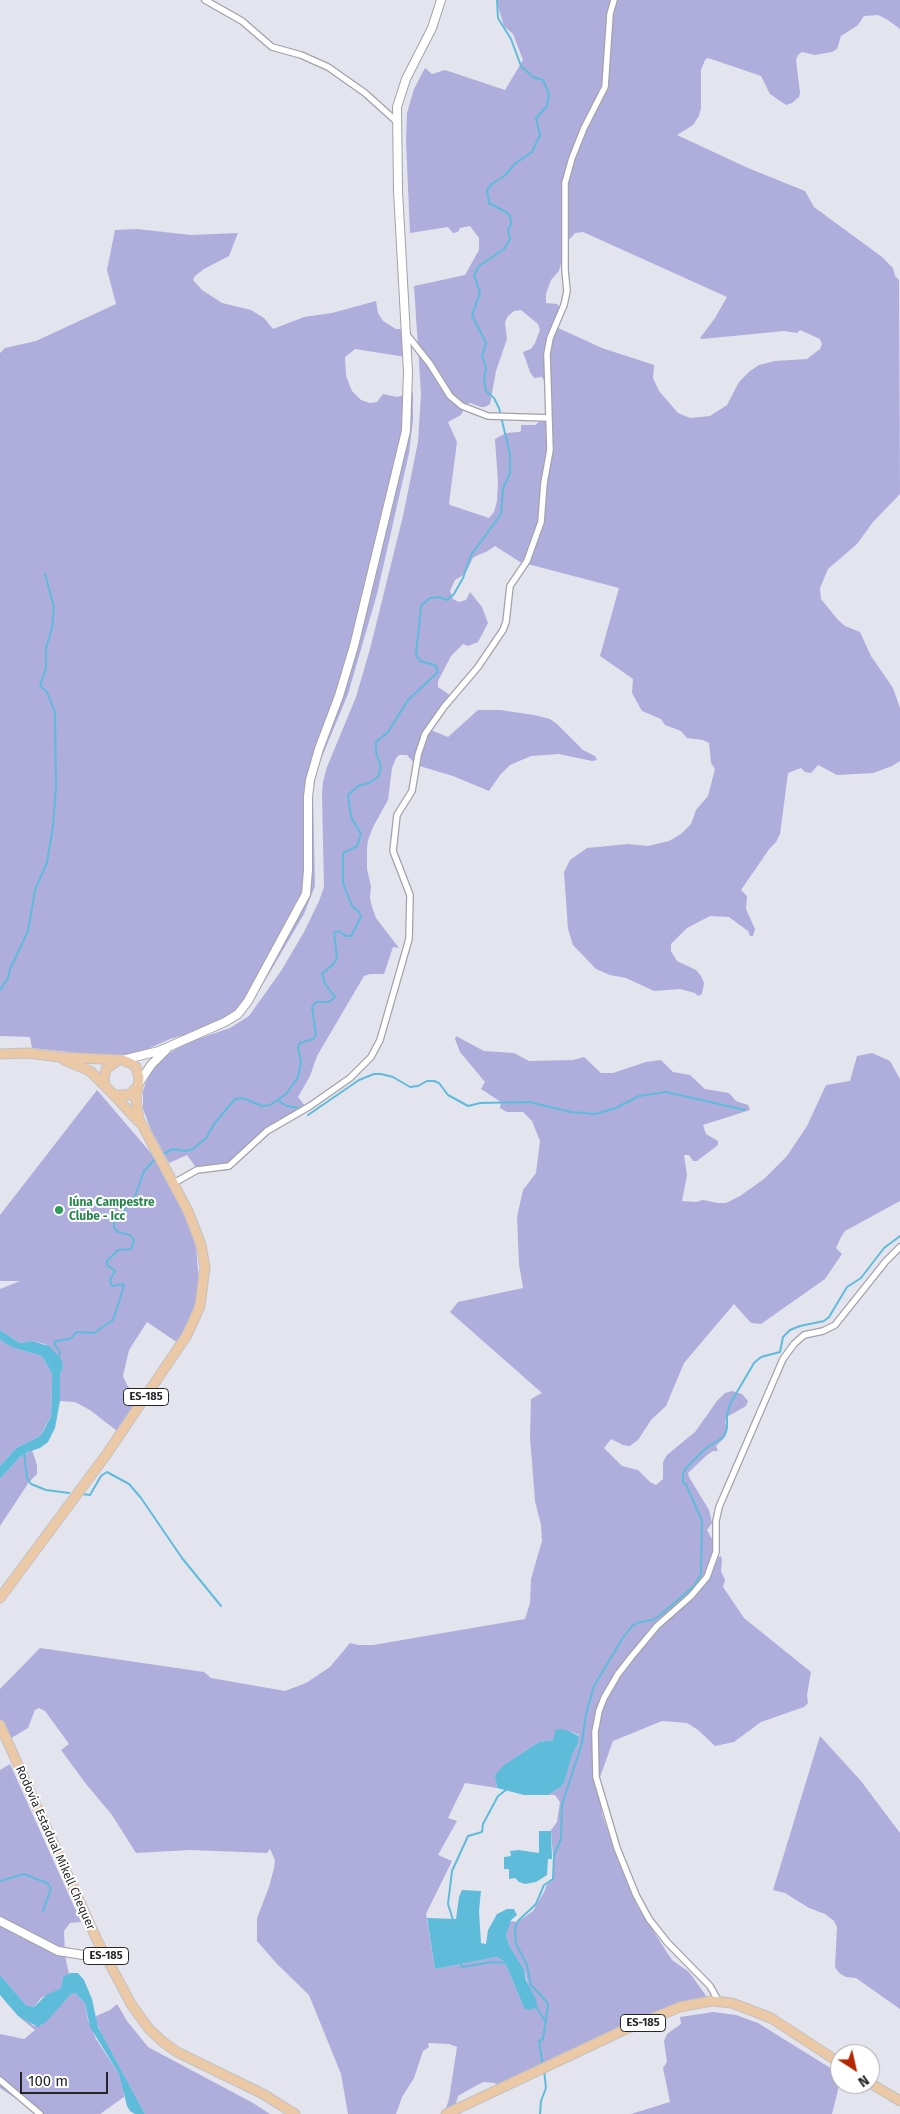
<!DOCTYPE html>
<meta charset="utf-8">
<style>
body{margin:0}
#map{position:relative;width:900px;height:2114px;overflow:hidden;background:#e4e4ef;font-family:"Fira Sans",sans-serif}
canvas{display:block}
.north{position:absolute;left:830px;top:2044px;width:50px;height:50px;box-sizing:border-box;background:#fff;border:1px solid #a8a8aa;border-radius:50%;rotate:145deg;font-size:14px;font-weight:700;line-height:20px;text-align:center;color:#26262a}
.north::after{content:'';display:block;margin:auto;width:18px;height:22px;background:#b32801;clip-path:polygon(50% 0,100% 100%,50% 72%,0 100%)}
.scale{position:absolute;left:20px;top:2072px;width:88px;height:22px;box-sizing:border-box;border:2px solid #26262a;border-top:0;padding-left:6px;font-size:15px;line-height:18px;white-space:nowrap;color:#26262a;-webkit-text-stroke:4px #fff;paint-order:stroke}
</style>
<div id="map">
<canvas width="900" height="2114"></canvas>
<div class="north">N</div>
<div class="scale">100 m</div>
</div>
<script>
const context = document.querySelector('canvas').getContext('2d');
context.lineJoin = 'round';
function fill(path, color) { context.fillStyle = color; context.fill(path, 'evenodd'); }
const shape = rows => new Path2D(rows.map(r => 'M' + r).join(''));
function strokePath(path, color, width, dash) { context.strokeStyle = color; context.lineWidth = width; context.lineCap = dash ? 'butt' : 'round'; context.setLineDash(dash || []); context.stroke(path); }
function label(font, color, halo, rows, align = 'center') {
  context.font = font + ' "Fira Sans",sans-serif'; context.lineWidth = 4; context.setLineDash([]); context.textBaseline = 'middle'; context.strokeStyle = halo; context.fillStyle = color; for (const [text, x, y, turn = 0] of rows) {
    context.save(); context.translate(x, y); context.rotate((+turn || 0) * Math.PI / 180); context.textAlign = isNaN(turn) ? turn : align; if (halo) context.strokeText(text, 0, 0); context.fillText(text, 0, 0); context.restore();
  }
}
fill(shape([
 [496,0,900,0,900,29,888,20,878,15,864,16,858,25,841,36,837,49,832,52,815,55,802,52,798,55,796,60,800,93,799,97,792,103,786,105,770,94,761,76,720,62,708,58,705,60,701,70,701,108,699,116,693,125,677,135,748,168,805,191,814,207,882,257,893,268,895,276,899,280,900,494,873,522,857,544,828,569,820,588,821,599,838,620,845,626,860,632,871,656,893,688,900,708,900,761,892,766,873,773,837,775,818,765,811,773,805,772,801,768,788,773,780,834,776,842,770,848,741,890,747,896,746,909,755,929,753,936,750,936,748,931,729,917,710,916,687,928,671,944,671,951,677,961,696,970,701,976,704,983,702,994,698,996,695,993,680,989,654,991,626,978,610,975,596,969,573,945,568,929,564,872,570,860,587,848,628,844,648,846,669,841,681,834,691,824,696,810,708,796,715,769,711,763,709,743,703,740,687,738,681,731,665,725,661,719,642,711,632,693,633,679,600,656,619,588,520,562,495,546,486,552,478,555,473,558,465,574,455,580,450,591,453,599,459,602,466,600,470,592,482,607,488,623,478,642,468,646,463,644,451,656,438,681,438,687,453,697,431,730,448,737,478,710,500,710,534,715,550,719,557,724,583,750,595,756,597,760,592,761,559,754,531,756,510,765,500,775,489,791,453,776,416,765,407,755,399,755,396,758,392,768,388,800,373,827,368,840,367,848,367,869,371,886,370,898,372,907,376,918,399,948,393,947,384,974,370,974,364,976,317,1056,310,1076,298,1097,308,1110,288,1121,263,1138,225,1171,197,1169,187,1155,169,1163,151,1130,143,1109,143,1091,146,1082,153,1070,166,1055,189,1042,230,1028,249,1016,281,971,304,932,319,901,324,887,322,795,323,782,327,767,356,697,370,649,403,516,418,442,421,394,414,286,465,275,479,250,479,238,470,226,460,228,458,232,453,233,448,227,410,233,406,141,407,113,414,89,425,68,432,74,445,70,505,90,523,60,513,34,504,26],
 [583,232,727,297,715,318,700,338,702,339,784,331,797,333,800,330,820,339,822,344,820,349,807,359,775,361,759,365,750,371,739,382,727,405,710,416,690,418,678,413,659,391,653,378,654,365,602,348,556,327,561,309,557,304,546,303,546,294,551,280,559,271,567,242,575,233],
 [521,310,538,324,540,330,535,343,531,349,523,352,530,372,534,378,542,377,545,382,546,416,535,425,521,425,521,431,519,432,506,433,495,439,498,482,497,501,494,512,489,518,450,505,449,503,457,442,448,422,461,415,466,405,470,403,481,407,485,407,490,404,496,371,507,339,505,322,508,316,514,311],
 [137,229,191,235,238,233,229,256,204,269,195,276,193,280,202,290,222,303,251,310,264,318,273,329,304,317,332,313,376,301,378,313,383,321,396,329,410,329,412,358,355,349,345,357,346,376,352,391,361,400,370,403,377,402,383,394,397,397,413,392,413,420,409,453,377,594,348,694,319,764,315,780,313,794,315,886,304,914,260,989,247,1008,208,1028,170,1039,141,1052,115,1057,32,1048,30,1037,0,1036,0,353,5,348,36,341,116,304,107,270,115,230],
 [456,1036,484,1051,514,1053,529,1061,573,1060,584,1057,601,1073,613,1073,646,1062,661,1060,673,1072,690,1075,705,1089,729,1093,736,1101,748,1105,750,1110,703,1125,706,1134,718,1141,718,1145,697,1161,693,1161,689,1155,684,1155,687,1175,682,1201,696,1202,703,1200,718,1203,726,1203,740,1196,764,1179,787,1156,807,1126,826,1085,850,1081,857,1056,872,1053,890,1061,900,1079,900,1201,845,1231,841,1237,836,1248,842,1254,825,1279,761,1324,751,1323,734,1304,684,1363,666,1406,651,1420,638,1440,630,1446,623,1445,611,1439,604,1448,622,1466,638,1470,650,1482,656,1485,663,1479,663,1462,667,1455,695,1432,717,1401,725,1393,732,1391,742,1394,748,1401,746,1406,727,1417,725,1423,728,1428,725,1437,716,1446,718,1451,713,1451,707,1455,688,1473,689,1477,709,1510,712,1523,707,1530,712,1539,716,1558,721,1556,722,1560,721,1571,725,1580,723,1587,744,1618,811,1672,807,1695,808,1703,804,1707,761,1722,734,1742,715,1746,698,1730,687,1723,662,1721,613,1741,599,1780,602,1814,619,1863,637,1906,672,1960,689,1972,707,1997,706,2003,691,2005,505,2087,494,2083,484,2082,479,2084,458,2096,454,2110,445,2111,449,2099,457,2047,449,2044,428,2043,429,2047,423,2051,414,2078,402,2097,396,2114,348,2114,341,2074,309,1995,277,1964,257,1941,257,1918,269,1887,274,1868,275,1860,270,1849,267,1853,190,1850,136,1853,112,1815,86,1784,61,1750,69,1744,45,1711,39,1708,35,1710,28,1728,8,1740,0,1725,0,1689,40,1648,204,1672,211,1678,285,1691,306,1683,330,1667,350,1643,358,1645,373,1645,525,1619,530,1603,531,1579,542,1541,541,1525,535,1501,530,1437,531,1399,542,1393,450,1312,458,1302,523,1288,519,1264,517,1217,523,1190,536,1173,540,1141,532,1121,523,1112,507,1112,500,1108,501,1102,481,1089,485,1082,460,1052,455,1039],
 [567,1730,579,1735,578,1744,572,1755,565,1781,561,1787,548,1795,555,1795,560,1802,557,1822,551,1830,554,1870,552,1881,547,1884,544,1892,533,1911,518,1922,510,1921,506,1935,510,1947,524,1969,529,1987,524,2008,507,1967,502,1960,497,1957,435,1969,426,1914,452,1861,438,1855,457,1821,448,1818,465,1783,497,1788,496,1784,505,1764,539,1742,553,1740],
 [97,1090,150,1152,162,1169,192,1230,196,1248,199,1280,194,1310,189,1324,178,1343,147,1322,129,1350,123,1376,127,1385,137,1397,136,1401,135,1407,117,1431,90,1410,75,1402,60,1401,60,1374,63,1368,62,1360,45,1344,32,1341,20,1343,0,1330,0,1289,20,1281,0,1281,0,1215],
 [0,1339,14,1348,42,1356,52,1374,52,1385,51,1416,40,1436,16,1448,0,1466],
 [32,1450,37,1465,37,1474,29,1482,0,1526,0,1479,20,1457],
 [820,1736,861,1781,900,1833,900,2009,856,1978,846,1977,839,1973,835,1967,837,1927,834,1921,825,1914,809,1908,785,1893,773,1890],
 [10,1764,81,1922,70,1923,64,1931,65,1956,69,1974,63,1976,61,1988,41,1998,34,2007,26,2005,0,1975,0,1770],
 [75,1993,85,2003,88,2020,96,2039,119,2074,123,2085,124,2097,100,2114,36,2114,29,2107,0,2088,0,2034,24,2039,35,2030,18,2016,26,2019,34,2026,42,2025,55,2010,70,1995],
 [117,2004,127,2021,148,2047,253,2103,270,2114,145,2114,101,2033,96,2021,96,2016,110,2010],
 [713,2012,736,2015,758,2023,840,2074,838,2090,832,2114,631,2114,670,2102,663,2068,667,2062,664,2041,667,2034,681,2024,680,2017]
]), '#aeaddc');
fill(shape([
 [0,1330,20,1343,32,1341,49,1346,62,1360,63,1368,60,1374,60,1401,55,1428,48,1442,40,1448,28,1452,20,1457,0,1479,0,1466,16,1448,40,1436,45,1428,51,1416,52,1385,52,1374,42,1356,14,1348,5,1343,0,1339],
 [556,1729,567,1730,579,1736,578,1744,572,1755,565,1781,561,1787,548,1795,524,1795,497,1788,495,1775,505,1764,539,1742,553,1740],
 [539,1831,551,1831,552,1859,548,1859,547,1875,536,1882,525,1884,519,1882,515,1878,509,1879,509,1869,504,1869,504,1857,511,1856,510,1851,519,1850,539,1853],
 [462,1890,481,1891,479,1911,481,1943,486,1944,488,1930,497,1914,507,1909,514,1909,517,1915,511,1920,506,1935,510,1947,524,1969,526,1980,536,1999,537,2005,533,2009,528,2010,524,2008,507,1967,502,1960,497,1957,435,1969,427,1918,456,1919,459,1897],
 [71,1973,78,1973,84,1980,92,1999,98,2027,145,2114,135,2114,130,2111,127,2106,119,2074,90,2027,85,2003,75,1993,70,1995,46,2022,38,2027,18,2016,0,1995,0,1975,26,2005,34,2007,46,1995,61,1988,63,1976]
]), '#5ebcda');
strokePath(shape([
 [0,990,8,978,10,969,28,931,35,890,47,862,53,826,56,787,55,712,47,692,40,686,46,668,46,648,52,628,54,607,45,574],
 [279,1101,287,1106,299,1108],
 [308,1115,359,1080,374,1074,381,1074,393,1077,410,1087,418,1086,427,1081,434,1081,439,1083,448,1095,468,1106,480,1103,529,1102,571,1112,596,1114,616,1108,639,1096,666,1092,745,1110],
 [161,1155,173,1149,185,1151,193,1149,206,1138,214,1124,235,1099,243,1098,262,1106,270,1105,286,1094,298,1077,301,1062,298,1047,300,1043,313,1039,316,1035,312,1007,316,1002,329,1002,335,997,325,984,322,974,334,963,337,958,334,933,339,931,346,936,351,936,361,917,359,912,352,906,343,883,343,853,357,846,361,834,351,817,348,795,358,786,369,783,378,777,381,768,376,752,376,742,388,732,408,700,438,672,435,665,420,661,416,655,421,606,430,598,440,597,447,600,454,594,463,578,471,555,501,514,503,489,510,473,510,454,499,408,494,398,486,391,484,380,486,368,482,355,486,343,472,315,480,293,474,275,479,266,504,249,510,239,508,230,511,224,510,216,506,212,489,203,487,190,493,183,504,176,516,163,532,152,540,135,536,118,547,106,549,94,543,80,533,77,521,66,511,39,498,18,497,0],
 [59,1356,60,1352,54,1344,56,1341,70,1339,77,1332,94,1333,113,1320,124,1286,123,1284,113,1286,111,1284,110,1280,115,1271,107,1265,107,1261,118,1250,131,1249,134,1240,130,1235,118,1232,114,1228,114,1223,135,1196,144,1171,157,1157],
 [24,1452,27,1478,31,1484,46,1490,69,1493],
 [82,1494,90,1495,101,1476,107,1472,129,1484,141,1498,182,1558,221,1606],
 [0,1881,24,1874,47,1883,51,1888,43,1911],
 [453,1920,448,1904,452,1871,468,1836,482,1832,483,1824,498,1796,506,1790],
 [461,1964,462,1967,492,1962,506,1963],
 [535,2005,546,2022],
 [543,2066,539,2041,543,2039,548,2006,547,2002,531,1985,527,1965,516,1944,515,1928,518,1921,536,1904,544,1885,553,1879,554,1855,561,1839,562,1805,582,1743,586,1714,594,1686,622,1639,633,1625,640,1622,653,1620,659,1616,694,1586,701,1574,702,1521,686,1484,683,1483,683,1474,685,1469,706,1448,722,1438,725,1434,727,1428,727,1415,730,1404,754,1363,761,1357,780,1352,783,1337,790,1330,800,1326,824,1321,829,1317,847,1287,861,1278,884,1248,900,1236],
 [540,2114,541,2101,546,2088,544,2070]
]), '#5ebcda', 2);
const street = shape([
 [205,0,242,21,272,47,301,55,328,67,365,93,396,121],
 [407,335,430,364,450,396,462,406,488,416,549,418],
 [174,1183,197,1170,229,1166,267,1131,310,1106,350,1078,371,1057,380,1040,409,939,410,895,393,851,397,815,412,791,418,755,425,734,444,707,478,667,503,630,506,622,510,586,527,561,541,522,544,483,550,450,547,354,550,338,564,305,567,291,565,270,565,183,572,158,584,128,605,87,610,14,614,0],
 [719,2002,710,1986,667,1942,649,1919,636,1895,617,1848,596,1777,595,1732,599,1711,604,1698,618,1674,632,1656,657,1626,691,1596,707,1577,716,1552,716,1521,719,1507,783,1359,794,1344,804,1335,823,1331,835,1325,886,1261,900,1247],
 [0,2080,40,2114]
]);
const secondary = shape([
 [122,1060,159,1051,225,1022,238,1014,248,1001,306,894,308,870,308,797,310,780,319,749,339,696,354,646,406,431,408,372,398,191,397,107,406,79,432,28,441,0],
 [139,1083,151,1065,166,1050],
 [0,1921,58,1951,108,1959]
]);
const primary = shape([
 [0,1054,28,1053,59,1057,122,1060,132,1064,136,1067,139,1078,136,1100,139,1119,188,1211,201,1245,205,1267,200,1306,187,1335,106,1455,0,1598],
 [64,1060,90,1071,114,1095,129,1095,136,1088],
 [105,1086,104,1078,106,1069,117,1061],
 [114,1095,138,1121],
 [0,1725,97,1940,131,2004,149,2029,163,2042,177,2052,263,2094,295,2114],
 [870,2083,900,2101],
 [446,2114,622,2031,680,2007,711,2001,732,2003,771,2018,840,2063]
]);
strokePath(street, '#a2a2ac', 8);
strokePath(secondary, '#a2a2ac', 10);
strokePath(primary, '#c2c2c3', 11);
strokePath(street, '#fff', 5.5);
strokePath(secondary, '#fff', 8);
strokePath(primary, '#ebc8a6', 9);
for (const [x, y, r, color] of [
 [59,1210,5,"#2e9e5b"]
]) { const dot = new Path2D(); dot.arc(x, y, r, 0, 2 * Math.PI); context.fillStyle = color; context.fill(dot); strokePath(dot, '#fff', 2); }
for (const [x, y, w] of [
 [146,1397,45],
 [106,1956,45],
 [643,2023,45]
]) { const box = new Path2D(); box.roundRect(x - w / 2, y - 8.5, w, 17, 4); context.fillStyle = '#fff'; context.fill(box); strokePath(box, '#26262a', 1); }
label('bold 11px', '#26262a', null, [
 ["ES-185",146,1397],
 ["ES-185",106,1956],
 ["ES-185",643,2023]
]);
label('bold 12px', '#27864d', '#fff', [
 ["Iúna Campestre",69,1203],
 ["Clube - Icc",69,1217]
], 'left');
label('12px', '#26262a', '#fff', [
 ["Rodovia Estadual Mikell Chequer",55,1848,66]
]);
</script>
